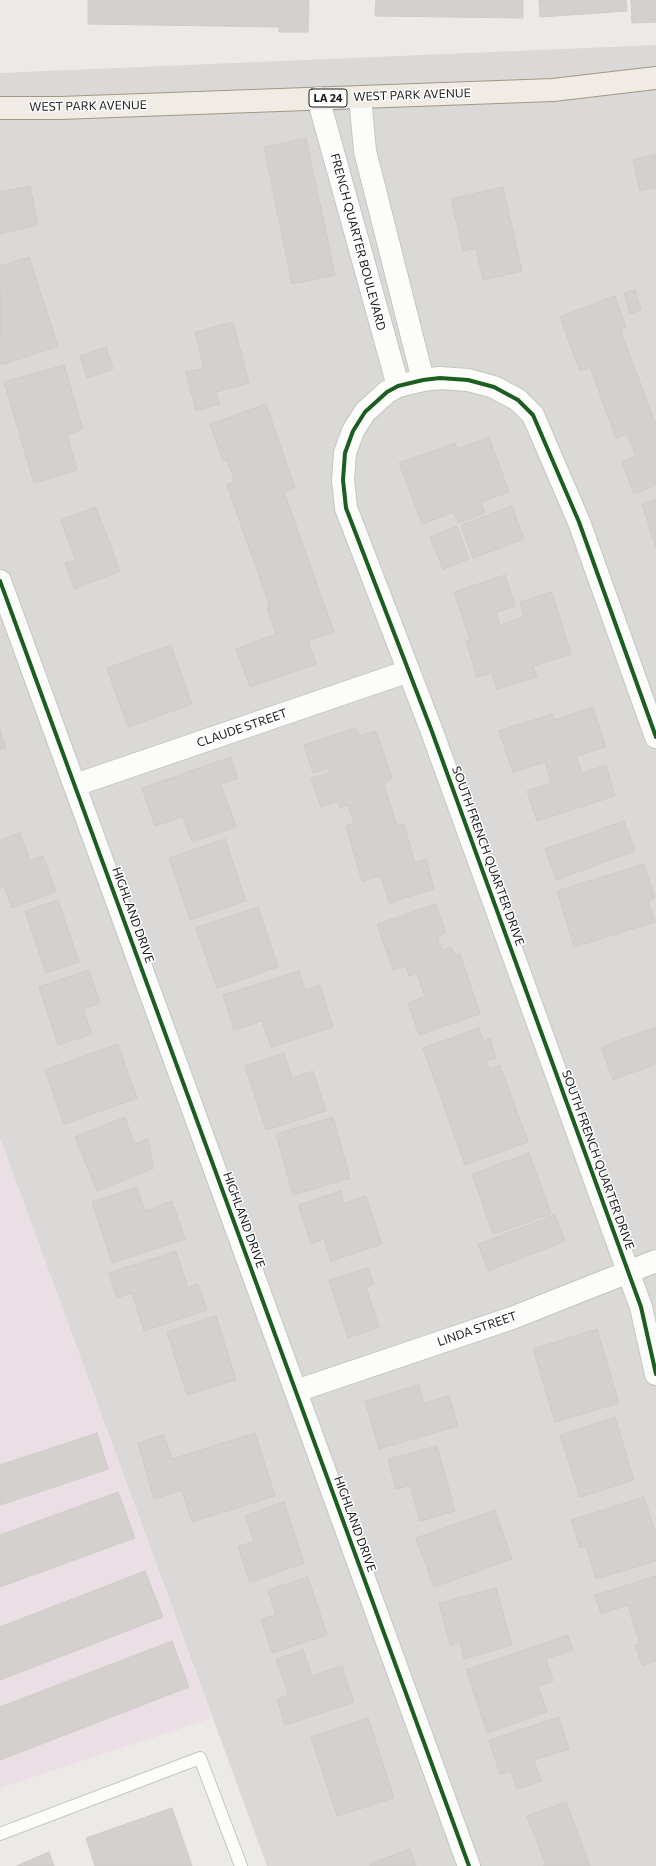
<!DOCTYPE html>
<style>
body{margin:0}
canvas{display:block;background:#eceae6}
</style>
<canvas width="656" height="1866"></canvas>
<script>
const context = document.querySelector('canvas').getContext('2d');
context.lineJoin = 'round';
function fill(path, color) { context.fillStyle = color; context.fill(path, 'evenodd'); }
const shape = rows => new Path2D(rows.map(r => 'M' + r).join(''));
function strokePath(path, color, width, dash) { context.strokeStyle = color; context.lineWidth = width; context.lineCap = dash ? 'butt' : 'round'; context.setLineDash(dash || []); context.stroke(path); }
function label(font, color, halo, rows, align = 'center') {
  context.font = font + ' Commissioner,sans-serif'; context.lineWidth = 3; context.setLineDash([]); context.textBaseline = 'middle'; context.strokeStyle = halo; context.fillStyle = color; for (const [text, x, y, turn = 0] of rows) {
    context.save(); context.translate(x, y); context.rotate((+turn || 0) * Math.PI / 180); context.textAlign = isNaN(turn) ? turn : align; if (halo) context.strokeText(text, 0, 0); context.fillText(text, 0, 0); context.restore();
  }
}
fill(shape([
 [656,45,656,1866,267,1866,0,1138,0,73]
]), '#dbd9d7');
fill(shape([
 [0,1138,212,1718,0,1788]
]), '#e9dfe5');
const building = shape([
 [88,0,309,0,308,32,279,32,279,27,88,24,88,0],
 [376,0,523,0,523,18,375,16,376,0],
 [539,0,626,0,627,11,540,17,539,0],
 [631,0,656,0,656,22,632,23,631,0],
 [306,138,335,275,292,284,264,147,306,138],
 [656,154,656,187,640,191,633,160,656,154],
 [30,186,38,225,0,234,0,192,30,186],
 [503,187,522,271,483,280,476,248,463,251,451,199,503,187],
 [29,257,58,346,1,365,0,266,29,257],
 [635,290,641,310,630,314,624,293,635,290],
 [615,296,626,327,620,329,655,422,656,422,656,485,634,494,622,462,636,456,627,434,616,438,590,367,580,371,560,317,615,296],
 [233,322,249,383,216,392,220,404,196,411,186,372,204,368,195,332,233,322],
 [106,347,113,369,87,378,80,356,106,347],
 [64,365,83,429,67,435,77,470,34,483,4,382,64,365],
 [266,404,295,488,284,492,334,632,308,641,316,664,250,687,236,649,276,634,267,608,270,607,227,485,235,482,227,460,223,461,210,424,266,404],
 [489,437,509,492,481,502,485,513,458,523,454,512,422,524,399,463,455,443,457,449,489,437],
 [656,499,656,548,642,504,656,499],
 [512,506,524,539,473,558,461,525,512,506],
 [96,507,120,571,74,589,65,563,75,560,61,520,96,507],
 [457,526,469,559,443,569,430,537,457,526],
 [505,575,515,606,496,612,500,625,524,617,520,602,552,592,571,654,533,666,537,677,497,689,492,673,477,677,466,641,470,640,454,592,505,575],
 [171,645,192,704,128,727,107,668,171,645],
 [593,707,606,747,576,756,582,773,606,765,615,796,537,821,527,791,551,783,545,762,513,772,499,731,552,714,554,720,593,707],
 [356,728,359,736,376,731,392,778,384,784,397,826,404,824,415,863,426,859,434,889,389,903,381,876,362,881,346,827,354,822,348,805,340,808,338,801,321,807,311,778,331,772,329,768,313,773,304,745,356,728],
 [0,729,6,747,0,749,0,729],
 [231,757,238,778,221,784,236,827,192,842,183,817,155,826,142,788,231,757],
 [624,821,635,851,556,880,545,849,624,821],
 [20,833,30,860,43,856,56,892,12,908,4,886,0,887,0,840,20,833],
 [225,839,246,901,190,920,169,858,225,839],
 [644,864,655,898,648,901,655,922,574,947,557,891,644,864],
 [58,900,79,962,46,973,25,911,58,900],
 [436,904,446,933,437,937,442,950,451,947,455,956,460,954,480,1014,419,1035,408,1003,425,997,417,973,409,976,406,966,393,970,377,924,436,904],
 [258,907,278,967,217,988,196,928,258,907],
 [89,970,100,1003,83,1009,92,1034,58,1045,39,987,89,970],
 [299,971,305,990,320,985,333,1027,271,1047,262,1021,234,1030,223,995,299,971],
 [656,1027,656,1064,613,1080,601,1047,656,1027],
 [479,1028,483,1041,490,1038,496,1058,486,1061,489,1069,500,1065,528,1142,465,1165,423,1048,479,1028],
 [118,1044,137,1098,64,1124,45,1070,118,1044],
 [284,1053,292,1078,313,1071,326,1111,266,1130,245,1066,284,1053],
 [125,1117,134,1144,148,1139,154,1168,97,1191,75,1137,125,1117],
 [333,1117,350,1178,293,1195,276,1134,333,1117],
 [529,1153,551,1214,493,1234,472,1174,529,1153],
 [137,1187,145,1211,172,1201,185,1239,112,1263,92,1202,137,1187],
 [340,1191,344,1203,366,1196,382,1244,331,1261,324,1239,311,1244,298,1205,340,1191],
 [555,1215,565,1241,488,1271,478,1244,555,1215],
 [176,1251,188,1288,198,1284,207,1310,144,1331,132,1293,117,1298,109,1273,176,1251],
 [368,1268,374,1284,366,1287,379,1327,348,1338,329,1280,368,1268],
 [216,1316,236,1380,187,1395,167,1332,216,1316],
 [597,1329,619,1403,555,1422,533,1349,597,1329],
 [419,1385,424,1403,449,1396,458,1426,379,1449,365,1401,419,1385],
 [615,1417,634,1480,580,1497,560,1435,615,1417],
 [97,1433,108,1469,0,1505,0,1465,97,1433],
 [255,1433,275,1496,192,1522,182,1490,154,1499,138,1443,164,1435,172,1459,255,1433],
 [437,1446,455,1511,420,1521,410,1485,396,1489,388,1459,437,1446],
 [118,1492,135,1538,0,1587,0,1535,118,1492],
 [644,1497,656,1535,656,1561,596,1579,586,1546,580,1548,571,1520,644,1497],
 [284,1502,304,1563,250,1582,238,1547,254,1541,245,1516,284,1502],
 [495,1510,512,1559,434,1587,416,1538,495,1510],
 [145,1571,163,1617,0,1680,0,1627,145,1571],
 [656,1576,656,1661,642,1665,635,1645,640,1644,628,1605,601,1614,595,1595,656,1576],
 [308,1577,327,1635,272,1653,261,1619,276,1615,268,1590,308,1577],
 [496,1588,512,1645,464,1659,460,1642,450,1645,439,1603,496,1588],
 [568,1635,573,1650,546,1659,553,1681,538,1686,547,1712,487,1733,466,1670,568,1635],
 [172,1641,189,1687,0,1760,0,1707,172,1641],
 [303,1650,312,1676,342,1666,354,1702,285,1725,277,1699,289,1695,276,1659,303,1650],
 [559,1717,569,1749,534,1760,541,1781,517,1789,511,1771,500,1774,489,1740,559,1717],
 [368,1718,394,1798,337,1816,311,1737,368,1718],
 [566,1802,590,1866,543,1866,546,1865,527,1816,566,1802],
 [172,1808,192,1866,95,1866,86,1838,172,1808],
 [410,1849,416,1866,370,1866,370,1864,410,1849],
 [49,1852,54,1866,16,1866,49,1852]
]);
fill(building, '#d3d0cd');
strokePath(building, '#cfccc8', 1);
const lane = shape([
 [0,1834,200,1758,241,1866]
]);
const street = shape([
 [360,97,365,151,423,380],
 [318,98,398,386],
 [0,581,469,1866],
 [656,737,579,522,533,415,518,400,494,387,468,380,440,378,423,380,398,386,387,392,365,412,353,431,345,453,343,480,346,508,431,729,641,1307,656,1374],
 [75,785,409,671],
 [296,1391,512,1318,656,1261]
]);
const primary = shape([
 [0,108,60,108,553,90,656,78]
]);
strokePath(lane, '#c4c4c2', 14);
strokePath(street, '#c4c4c2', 24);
strokePath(primary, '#a19884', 24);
strokePath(lane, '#fcfcfb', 12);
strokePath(street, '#fcfcfb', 22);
strokePath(primary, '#f0ebe4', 22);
strokePath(shape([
 [0,581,469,1866],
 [656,737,579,522,533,415,518,400,494,387,468,380,440,378,423,380,398,386,387,392,365,412,353,431,345,453,343,480,346,508,431,729,641,1307,656,1374]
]), '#1b5e20', 4);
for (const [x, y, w] of [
 [328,98,38]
]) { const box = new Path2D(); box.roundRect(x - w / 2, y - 9, w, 18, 3); context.fillStyle = '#fff'; context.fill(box); strokePath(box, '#1d1d1d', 1); }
label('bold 11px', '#1d1d1d', null, [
 ["LA 24",328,98]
]);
label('12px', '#1d1d1d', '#fff', [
 ["WEST PARK AVENUE",412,95,-2],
 ["WEST PARK AVENUE",88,106,-1],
 ["FRENCH QUARTER BOULEVARD",358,242,75],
 ["CLAUDE STREET",242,728,-19],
 ["SOUTH FRENCH QUARTER DRIVE",488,856,70],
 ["HIGHLAND DRIVE",133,915,70],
 ["SOUTH FRENCH QUARTER DRIVE",598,1160,70],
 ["HIGHLAND DRIVE",244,1220,70],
 ["LINDA STREET",477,1329,-19],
 ["HIGHLAND DRIVE",355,1524,70]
]);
</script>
